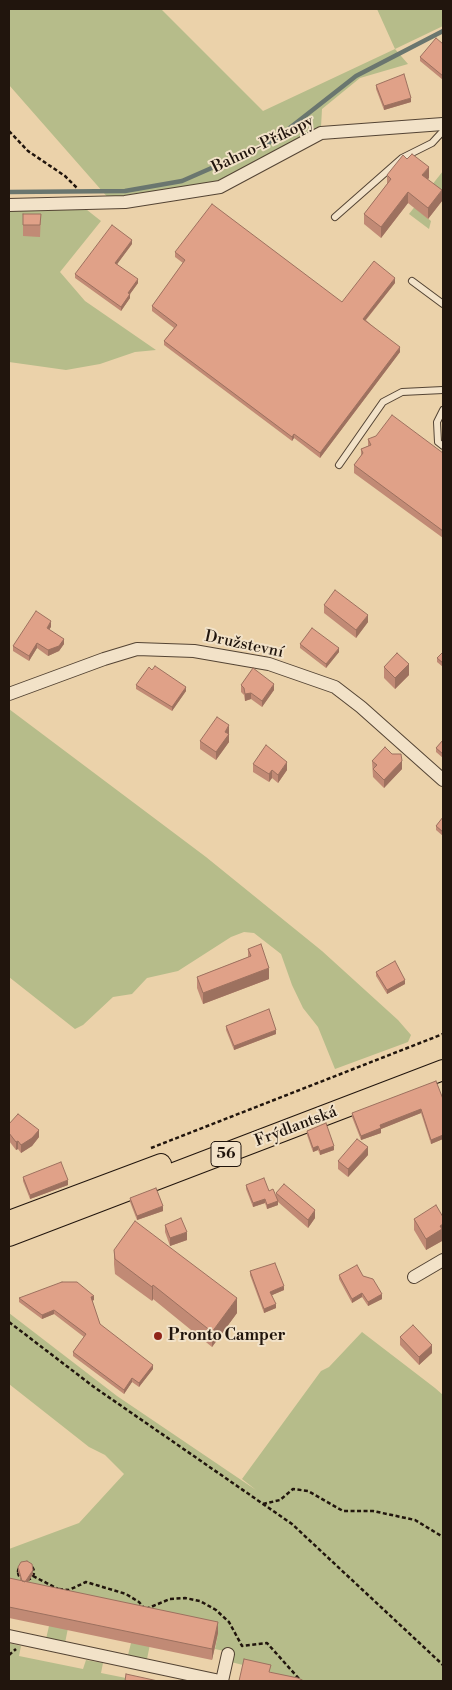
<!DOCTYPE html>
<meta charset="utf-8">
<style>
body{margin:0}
#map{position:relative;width:452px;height:1690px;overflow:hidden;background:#ebd2aa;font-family:"Libre Bodoni",serif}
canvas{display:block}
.frame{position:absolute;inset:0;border:10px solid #21150d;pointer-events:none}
</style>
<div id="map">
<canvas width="452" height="1690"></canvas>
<div class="frame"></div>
</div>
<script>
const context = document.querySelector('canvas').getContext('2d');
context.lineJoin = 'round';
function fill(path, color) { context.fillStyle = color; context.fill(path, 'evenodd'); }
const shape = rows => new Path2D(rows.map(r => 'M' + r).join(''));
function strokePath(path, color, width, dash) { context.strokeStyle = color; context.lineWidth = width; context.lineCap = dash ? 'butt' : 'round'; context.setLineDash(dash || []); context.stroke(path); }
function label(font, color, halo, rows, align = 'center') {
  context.font = font + ' "Libre Bodoni",serif'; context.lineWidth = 4; context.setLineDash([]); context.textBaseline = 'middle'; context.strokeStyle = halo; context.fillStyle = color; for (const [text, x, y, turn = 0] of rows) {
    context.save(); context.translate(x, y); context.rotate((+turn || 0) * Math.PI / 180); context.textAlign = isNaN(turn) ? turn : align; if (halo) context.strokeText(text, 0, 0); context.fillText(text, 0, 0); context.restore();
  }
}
fill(shape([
 [9,9,161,9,263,111,395,49,377,9,443,9,443,26,395,49,408,64,360,78,322,109,321,127,217,181,110,200,9,85],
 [443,171,443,200,419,211,431,221,429,229,409,214],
 [82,206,101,221,60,272,85,301,156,350,135,352,100,364,66,370,9,362,9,208],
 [9,709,206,857,322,951,398,1020,411,1035,408,1042,335,1069,318,1027,303,1008,292,985,281,954,254,933,244,932,231,937,178,971,147,978,132,994,113,997,83,1025,75,1029,9,977],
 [9,1313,117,1396,256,1490,242,1479,321,1371,329,1367,362,1332,435,1388,443,1395,443,1681,269,1681,271,1672,231,1662,233,1653,215,1649,218,1633,155,1620,147,1659,128,1655,131,1643,73,1603,65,1643,46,1639,49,1626,9,1590,9,1549,79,1523,124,1474,105,1455,89,1447,9,1384],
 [9,1643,21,1646,19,1656,83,1669,86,1660,103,1663,101,1673,141,1681,9,1681]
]), '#b6bc8a');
strokePath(shape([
 [9,192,125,191,182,181,273,141,356,76,443,31]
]), '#6a766f', 4.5);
const service = shape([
 [335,217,402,158,432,143,443,131],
 [412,281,443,304],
 [443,410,437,422,438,442,443,446],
 [339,465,383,402,402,392,443,390]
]);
const minor = shape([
 [9,205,125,202,220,187,321,133,443,124],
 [9,694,104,659,137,649,194,651,269,664,335,687,361,707,443,780],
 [414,1277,443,1260],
 [9,1636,220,1681],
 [222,1681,228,1654]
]);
const primary = shape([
 [9,1221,161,1164],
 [9,1236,443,1070]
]);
strokePath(service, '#544434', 8);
strokePath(minor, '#544434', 14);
strokePath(primary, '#21150d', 22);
strokePath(shape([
 [9,131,28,151,65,176,78,189],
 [151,1148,443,1034],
 [9,1322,94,1387,292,1524,443,1665],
 [263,1504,280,1500,293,1489,308,1491,343,1511,373,1511,415,1520,443,1537],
 '18 1572a8 8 0 1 1 16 0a8 8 0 1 1-16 0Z',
 [33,1576,60,1590],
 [59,1589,69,1590,86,1582,126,1594,139,1602,144,1608],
 [146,1609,170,1599,185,1598,200,1601,216,1610,229,1622,242,1646,267,1643,301,1681],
 [9,1655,16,1649]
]), '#21150d', 2.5, [4, 2.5]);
strokePath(service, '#f2e2c8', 6);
strokePath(minor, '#f2e2c8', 12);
strokePath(primary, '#ebd2aa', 20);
fill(shape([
 [443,44,443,80,420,61,420,57],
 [376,85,411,102,384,110,376,89],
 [387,175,429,178,427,179,442,201,428,219,408,203,381,238,364,224,364,214,387,184],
 [23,214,41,214,40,237,23,236],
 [132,244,117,264,138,283,130,294,130,298,121,311,75,278,75,274],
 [175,252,342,302,395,283,366,320,400,352,320,458,294,438,292,441,164,345,164,341,174,328,152,311,152,306,183,263,175,257],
 [368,439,443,453,443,538,354,473,354,465,361,456,361,449,368,446],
 [324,605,368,622,356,638,324,613],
 [51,627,49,629,64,644,59,651,48,656,37,648,29,661,13,651,13,646],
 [300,644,339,652,326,668,300,648],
 [443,652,443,667,437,662,437,658],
 [384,667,409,675,395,689,384,678],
 [136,685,186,691,172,711,136,689],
 [241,685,274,690,262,707,251,699,245,701,244,695,241,692],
 [229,733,229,742,216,760,200,749,200,741],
 [443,740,443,758,436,752,436,748],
 [372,761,402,769,384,788,373,777],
 [253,764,287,770,278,783,272,778,269,782,253,772],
 [443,817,443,836,436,830,436,826],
 [248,949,269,979,203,1004,197,988,197,977,248,957],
 [376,972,405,984,387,994,376,976],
 [226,1026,276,1034,234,1050,226,1030],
 [443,1099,443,1139,431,1144,421,1113,381,1129,381,1133,361,1140,352,1117,352,1113],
 [9,1124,39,1137,32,1146,21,1153,18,1149,16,1150,9,1141],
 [307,1131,334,1150,320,1155,318,1150,313,1152,307,1135],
 [368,1155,348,1177,338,1169,338,1161],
 [23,1177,68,1185,30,1199,23,1181],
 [246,1185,269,1191,276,1198,276,1193,315,1218,308,1228,278,1202,278,1205,267,1209,265,1203,253,1207,246,1189],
 [130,1198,163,1211,137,1220,130,1202],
 [443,1217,443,1235,442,1236,442,1241,426,1250,414,1230,414,1219],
 [165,1225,187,1240,170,1246,165,1232],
 [114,1250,237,1313,212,1347,153,1299,152,1301,115,1274,114,1264],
 [250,1271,284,1290,272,1295,276,1308,264,1313,250,1275],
 [339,1275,363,1276,382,1299,368,1306,362,1297,352,1303,339,1279],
 [19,1298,94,1300,92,1301,100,1324,153,1369,139,1387,132,1382,124,1394,73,1356,73,1352,84,1337,54,1314,42,1319,19,1302],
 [400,1337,432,1353,419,1365,400,1345],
 [18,1567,33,1574,28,1582,218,1633,212,1660,9,1618,9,1578,21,1581,18,1571]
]), '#c18a75');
fill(shape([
 [411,98,411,102,384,110,384,106],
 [429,167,429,178,422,186,422,175],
 [442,190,442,201,428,219,428,208],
 [408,192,408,203,381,238,381,227],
 [132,240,132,244,115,267,115,263],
 [395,278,395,283,363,323,363,319],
 [138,279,138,283,130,294,130,298,121,311,121,307,128,293],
 [400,347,400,352,320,458,320,453],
 [294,434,294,438,292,441,292,437],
 [368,615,368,622,356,638,356,630],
 [51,621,51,627,47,633,47,628],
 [64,639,64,644,59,651,48,656,48,650],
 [37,643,37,648,29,661,29,656],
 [339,648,339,652,326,668,326,664],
 [409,664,409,675,395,689,395,678],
 [274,684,274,690,262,707,262,701],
 [186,687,186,691,172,711,172,707],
 [251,693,251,699,245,701,245,694],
 [229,725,229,742,216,760,216,752,225,732],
 [402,761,402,769,384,788,384,780],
 [287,762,287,770,278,783,278,775],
 [272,770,272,778,269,782,269,774],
 [269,968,269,979,203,1004,203,993],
 [405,980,405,984,387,994,387,990],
 [276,1030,276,1034,234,1050,234,1046],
 [421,1109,421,1113,381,1129,381,1133,361,1140,361,1136,380,1125],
 [39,1130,39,1137,32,1146,21,1153,21,1145],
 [443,1135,443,1139,431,1144,431,1140],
 [18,1141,18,1149,16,1150,16,1142],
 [318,1146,318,1150,313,1152,313,1148],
 [334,1146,334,1150,320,1155,320,1151],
 [368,1147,368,1155,348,1177,348,1169],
 [68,1180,68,1185,30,1199,30,1195],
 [265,1199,265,1203,253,1207,253,1203],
 [278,1201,278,1205,267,1209,267,1205],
 [163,1206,163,1211,137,1220,137,1216],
 [315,1210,315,1218,308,1228,308,1220],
 [443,1224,443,1235,442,1236,442,1241,426,1250,426,1239,440,1226],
 [187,1232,187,1240,170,1246,170,1238],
 [153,1285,153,1299,152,1301,152,1287],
 [284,1286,284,1290,270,1296,270,1292],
 [362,1293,362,1297,352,1303,352,1299],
 [382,1294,382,1299,368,1306,368,1302],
 [94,1296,94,1300,91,1301,91,1297],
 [237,1298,237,1313,212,1347,212,1332],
 [276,1304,276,1308,264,1313,264,1309],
 [54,1310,54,1314,42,1319,42,1315],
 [432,1345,432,1353,419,1365,419,1357],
 [153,1365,153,1369,139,1387,139,1383],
 [132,1378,132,1382,124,1394,124,1390],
 [33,1570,33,1574,23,1590,23,1586],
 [218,1622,218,1633,212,1660,212,1649]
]), '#9d715f');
const building = shape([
 [436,38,443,44,443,76,420,57,436,38],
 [404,74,411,98,384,106,376,85,404,74],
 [412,154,429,167,422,175,442,190,428,208,408,192,381,227,364,214,391,179,387,175,403,155,407,159,412,154],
 [212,204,342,302,374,261,395,278,363,319,400,347,320,453,294,434,292,437,164,341,177,325,152,306,185,260,175,252,212,204],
 [23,214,41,214,40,225,23,225,23,214],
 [112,225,132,240,115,263,138,279,128,293,130,294,121,307,75,274,112,225],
 [392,415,443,453,443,531,354,465,363,453,361,449,371,445,368,439,376,436,392,415],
 [335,590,368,615,356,630,324,605,335,590],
 [36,611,51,621,47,628,64,639,59,646,48,650,37,643,29,656,13,646,36,611],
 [312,628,339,648,326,664,300,644,312,628],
 [443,652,443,663,437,658,443,652],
 [397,653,409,664,395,678,384,667,397,653],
 [155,666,186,687,172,707,136,685,149,667,152,670,155,666],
 [253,668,274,684,262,701,251,693,245,694,244,688,241,685,253,668],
 [217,717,229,725,225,732,229,734,216,752,200,741,217,717],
 [443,740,443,754,436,748,443,740],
 [266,745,287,762,278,775,272,770,269,774,253,764,266,745],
 [385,747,392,754,401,754,402,761,384,780,373,769,377,765,372,761,385,747],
 [443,817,443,832,436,826,443,817],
 [261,944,269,968,203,993,197,977,251,956,248,949,261,944],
 [395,961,405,980,387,990,376,972,395,961],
 [269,1009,276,1030,234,1046,226,1026,269,1009],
 [436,1081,443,1099,443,1135,431,1140,421,1109,380,1125,381,1128,361,1136,352,1113,436,1081],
 [18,1114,39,1130,32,1138,21,1145,18,1141,16,1142,9,1133,9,1124,18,1114],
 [326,1123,334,1146,320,1151,318,1146,313,1148,307,1131,326,1123],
 [357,1139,368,1147,348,1169,338,1161,357,1139],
 [61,1162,68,1180,30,1195,23,1177,61,1162],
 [264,1178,269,1191,273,1189,278,1201,267,1205,265,1199,253,1203,246,1185,264,1178],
 [284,1184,315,1210,308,1220,276,1193,284,1184],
 [156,1188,163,1206,137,1216,130,1198,156,1188],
 [436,1205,443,1217,443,1224,440,1226,442,1229,426,1239,414,1219,436,1205],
 [181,1218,187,1232,170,1238,165,1225,181,1218],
 [135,1221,237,1298,212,1332,153,1285,152,1287,115,1259,114,1250,135,1221],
 [275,1263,284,1286,270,1292,276,1304,264,1309,250,1271,275,1263],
 [357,1265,363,1276,373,1279,382,1294,368,1302,362,1293,352,1299,339,1275,357,1265],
 [62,1282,77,1282,94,1296,91,1297,100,1324,153,1365,139,1383,132,1378,124,1390,73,1352,86,1334,54,1310,42,1315,19,1298,62,1282],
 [413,1325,432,1345,419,1357,400,1337,413,1325],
 [27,1561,32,1564,33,1570,25,1582,22,1581,18,1567,21,1562,27,1561],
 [9,1578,218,1622,212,1649,9,1607,9,1578],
 [244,1659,271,1665,269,1672,298,1678,304,1681,239,1681,244,1659],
 [126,1674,158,1681,125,1681,126,1674]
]);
fill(building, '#e0a188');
strokePath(building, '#9d715f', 1);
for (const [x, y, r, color] of [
 [158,1336,5,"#8f2418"]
]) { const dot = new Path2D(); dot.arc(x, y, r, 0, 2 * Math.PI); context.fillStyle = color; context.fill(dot); strokePath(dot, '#f2e2c8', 2); }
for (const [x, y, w] of [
 [226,1154,30]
]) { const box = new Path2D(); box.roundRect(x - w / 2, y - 12.5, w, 25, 4); context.fillStyle = '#f2e2c8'; context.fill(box); strokePath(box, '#21150d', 1); }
label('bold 15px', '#21150d', null, [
 ["56",226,1154]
]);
label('16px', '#21150d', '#f2e2c8', [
 ["Bahno-Příkopy",263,145,-26],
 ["Družstevní",244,645,12],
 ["Frýdlantská",296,1127,-21]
]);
label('bold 16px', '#21150d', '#f2e2c8', [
 ["Pronto Camper",168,1336]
], 'left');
</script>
